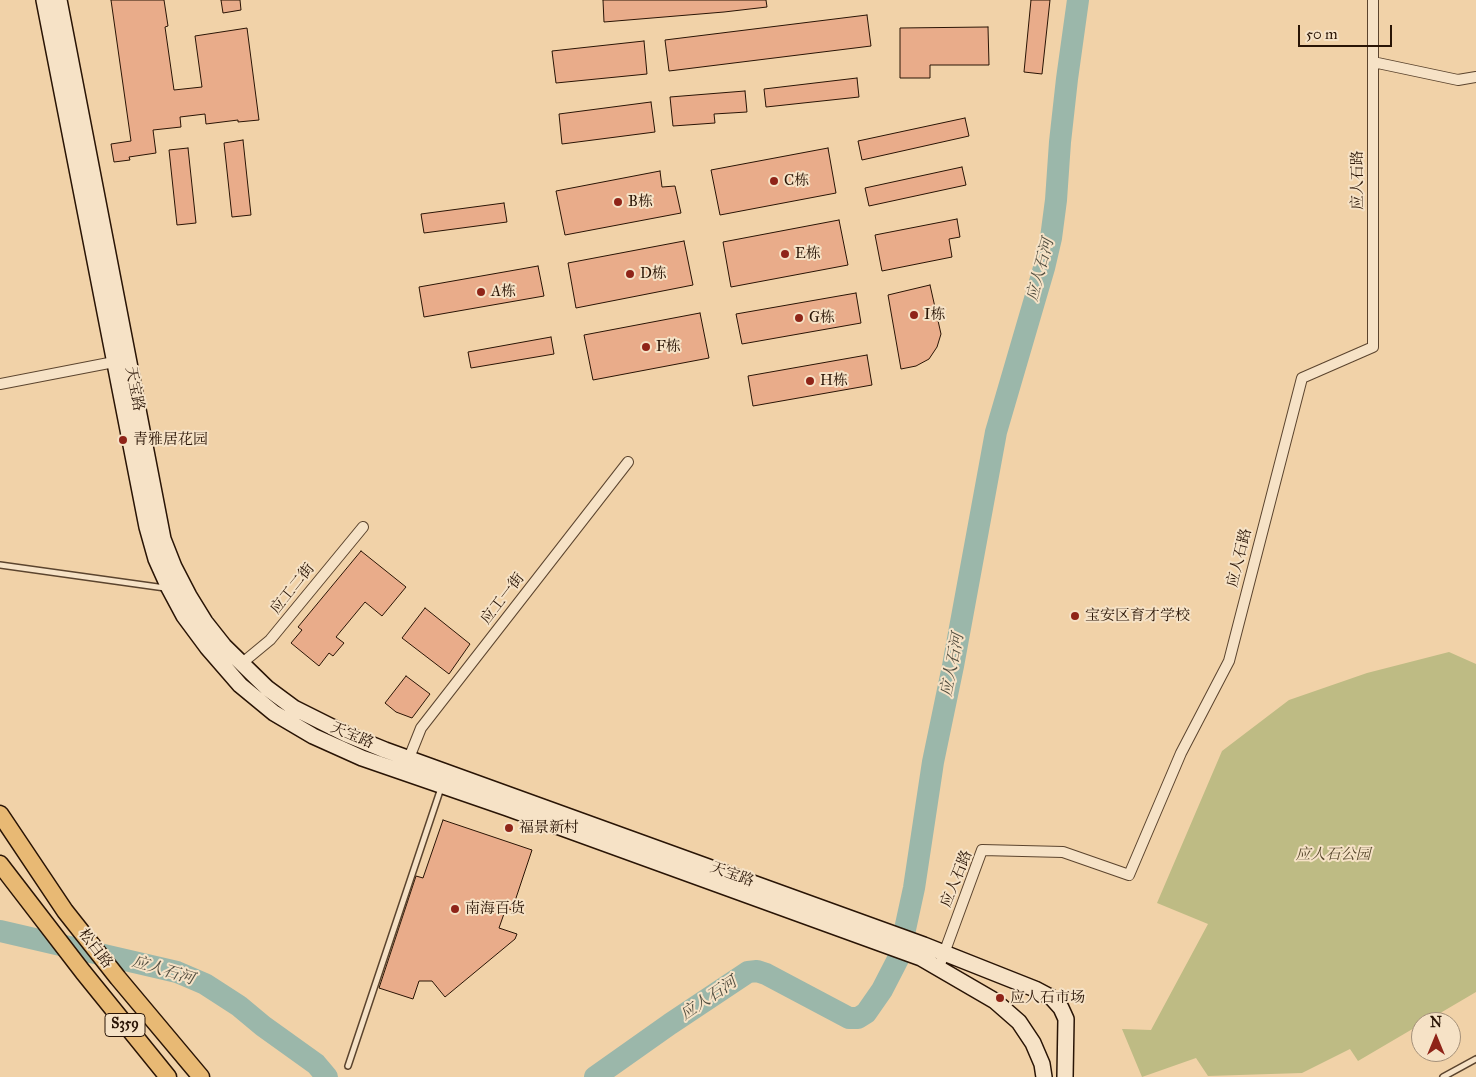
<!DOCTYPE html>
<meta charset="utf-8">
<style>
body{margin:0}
#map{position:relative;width:1476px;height:1077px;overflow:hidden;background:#f1d2a8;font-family:"IM FELL Great Primer",serif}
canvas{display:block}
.north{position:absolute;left:1411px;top:1012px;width:50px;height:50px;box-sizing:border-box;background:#f6e2c6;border:1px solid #a49079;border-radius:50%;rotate:0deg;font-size:14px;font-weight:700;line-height:20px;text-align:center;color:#291405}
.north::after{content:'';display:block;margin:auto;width:18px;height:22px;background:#8f2418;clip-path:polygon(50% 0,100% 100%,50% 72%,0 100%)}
.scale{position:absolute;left:1298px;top:25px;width:94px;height:22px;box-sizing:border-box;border:2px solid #291405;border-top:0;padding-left:6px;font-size:15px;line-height:18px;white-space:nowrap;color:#291405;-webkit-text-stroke:4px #f6e2c6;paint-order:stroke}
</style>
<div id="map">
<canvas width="1476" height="1077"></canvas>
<div class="north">N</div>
<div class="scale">50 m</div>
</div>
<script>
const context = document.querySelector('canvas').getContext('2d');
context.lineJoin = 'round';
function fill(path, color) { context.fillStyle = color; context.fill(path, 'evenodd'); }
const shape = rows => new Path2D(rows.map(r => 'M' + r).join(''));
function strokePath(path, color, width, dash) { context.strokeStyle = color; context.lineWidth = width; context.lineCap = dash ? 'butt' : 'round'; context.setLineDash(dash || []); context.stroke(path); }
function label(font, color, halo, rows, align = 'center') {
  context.font = font + ' "IM FELL Great Primer","Noto Serif SC",serif'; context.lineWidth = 4; context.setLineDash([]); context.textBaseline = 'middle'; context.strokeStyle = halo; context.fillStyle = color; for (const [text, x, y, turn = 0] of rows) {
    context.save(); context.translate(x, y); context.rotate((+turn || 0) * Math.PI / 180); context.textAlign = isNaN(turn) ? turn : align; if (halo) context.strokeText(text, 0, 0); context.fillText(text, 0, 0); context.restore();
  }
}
fill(shape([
 [1449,652,1476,664,1476,992,1425,1022,1421,1022,1421,1024,1358,1061,1350,1049,1302,1073,1208,1076,1196,1058,1142,1077,1122,1029,1151,1030,1208,924,1157,903,1222,751,1289,700,1367,673]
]), '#bebb84');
strokePath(shape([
 [0,931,177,972,205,984,239,1006,263,1026,316,1064,327,1077],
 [595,1077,670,1024,748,972,757,971,766,974,849,1018,858,1018,866,1013,882,990,899,957,914,888,933,762,953,666,996,432,1044,268,1051,238,1056,200,1060,142,1067,79,1078,0]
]), '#9bb7aa', 22);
const building = shape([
 [111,0,164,0,168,26,165,27,174,90,202,87,195,36,247,28,259,120,238,122,238,120,206,124,205,114,180,117,181,127,153,130,156,153,129,157,130,160,114,162,111,144,131,141,111,0],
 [221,0,240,0,241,10,223,13,221,0],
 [603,0,766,0,767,7,724,12,604,22,603,0],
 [1031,0,1050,0,1042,74,1024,72,1031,0],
 [867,15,871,46,669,71,665,40,867,15],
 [988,27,989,65,930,65,930,78,900,78,900,28,988,27],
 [644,41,647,74,556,83,552,51,644,41],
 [857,78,859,97,766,107,764,89,857,78],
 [745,91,747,112,714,114,715,123,673,126,670,97,745,91],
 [651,102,655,132,562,144,559,114,651,102],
 [965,118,969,136,862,160,858,141,965,118],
 [243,140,251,215,232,217,224,143,243,140],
 [188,148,196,223,177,225,169,150,188,148],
 [828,148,836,193,720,215,711,170,828,148],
 [962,167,966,185,869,206,865,188,962,167],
 [660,171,662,187,675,186,681,213,565,235,556,191,660,171],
 [504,203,507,222,424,233,421,214,504,203],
 [957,219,960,237,949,239,952,257,882,271,875,235,957,219],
 [839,220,848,265,731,287,723,242,839,220],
 [684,241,693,285,576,308,568,263,684,241],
 [538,266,544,296,424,317,419,287,538,266],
 [930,285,941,334,937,347,929,359,916,366,901,369,888,295,930,285],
 [856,293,861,323,742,344,736,314,856,293],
 [700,313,709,358,593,380,584,335,700,313],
 [551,337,554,354,471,368,468,352,551,337],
 [867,355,872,385,753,406,748,376,867,355],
 [361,551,406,587,382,616,365,602,336,637,344,643,333,656,329,653,319,666,291,643,302,630,298,627,361,551],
 [425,608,470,644,449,674,402,638,425,608],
 [406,676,430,694,412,718,396,712,385,703,406,676],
 [443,820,532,850,512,910,506,908,499,928,517,934,515,939,445,997,432,981,419,981,413,999,379,988,416,876,423,878,443,820]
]);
fill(building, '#e9ac8a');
strokePath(building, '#291405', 1);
const lane = shape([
 [0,565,165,588],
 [348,1066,441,788],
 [1443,1077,1476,1059]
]);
const street = shape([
 [1373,62,1458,80,1476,77],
 [0,384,114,362],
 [241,664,270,640,363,527],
 [409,758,421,728,628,462],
 [939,967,982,850,1063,852,1129,875,1181,753,1229,661,1302,378,1373,347,1373,0]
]);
const secondary = shape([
 [44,0,147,527,156,559,169,588,184,616,207,647,240,685,274,713,313,736,362,758,507,808,921,958,995,1001,1019,1022,1033,1043,1042,1064,1044,1077],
 [59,0,163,539,174,567,189,596,205,622,224,646,267,688,294,708,346,734,385,750,924,945,1035,989,1052,998,1061,1008,1066,1019,1065,1077]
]);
const primary = shape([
 [0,814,65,911,118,978,201,1077],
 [0,864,83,972,168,1077]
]);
strokePath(lane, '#5b442e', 8);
strokePath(street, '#5b442e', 12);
strokePath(secondary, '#291405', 18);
strokePath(primary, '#291405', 19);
strokePath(lane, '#f6e2c6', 5);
strokePath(street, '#f6e2c6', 10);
strokePath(secondary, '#f6e2c6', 15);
strokePath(primary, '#e8b974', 16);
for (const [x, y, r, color] of [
 [774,181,5,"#8f2418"],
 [618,202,5,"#8f2418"],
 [785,254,5,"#8f2418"],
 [630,274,5,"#8f2418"],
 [481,292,5,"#8f2418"],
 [914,315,5,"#8f2418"],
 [799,318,5,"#8f2418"],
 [646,347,5,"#8f2418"],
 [810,381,5,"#8f2418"],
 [123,440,5,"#8f2418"],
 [1075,616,5,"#8f2418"],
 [509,828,5,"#8f2418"],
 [455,909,5,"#8f2418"],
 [1000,998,5,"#8f2418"]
]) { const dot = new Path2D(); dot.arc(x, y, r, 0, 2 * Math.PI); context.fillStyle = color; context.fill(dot); strokePath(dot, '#f6e2c6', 2); }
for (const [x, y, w] of [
 [125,1025,40]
]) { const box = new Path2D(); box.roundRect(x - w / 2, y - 11.5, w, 23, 4); context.fillStyle = '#f6e2c6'; context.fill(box); strokePath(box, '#291405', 1); }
label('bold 14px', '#291405', null, [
 ["S359",125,1025]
]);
label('15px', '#291405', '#f6e2c6', [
 ["应人石路",1358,180,-90],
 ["天宝路",134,389,79],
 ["应人石路",1240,558,-76],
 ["应工二街",293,589,-51],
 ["应工一街",503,599,-52],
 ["天宝路",352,736,23],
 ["天宝路",732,875,20],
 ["应人石路",957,879,-68],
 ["松白路",95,949,52]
]);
label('15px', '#291405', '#f6e2c6', [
 ["C栋",784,181],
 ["B栋",628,202],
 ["E栋",795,254],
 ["D栋",640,274],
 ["A栋",491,292],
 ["I栋",924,315],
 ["G栋",809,318],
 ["F栋",656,347],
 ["H栋",820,381],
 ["青雅居花园",133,440],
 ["宝安区育才学校",1085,616],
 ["福景新村",519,828],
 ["南海百货",465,909],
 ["应人石市场",1010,998]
], 'left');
label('italic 15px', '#56462b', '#f6e2c6', [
 ["应人石公园",1333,855]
]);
label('italic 16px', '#514d3f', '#f6e2c6', [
 ["应人石河",1041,270,-75],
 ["应人石河",953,665,-79],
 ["应人石河",163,971,17],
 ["应人石河",709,999,-34]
]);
</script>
